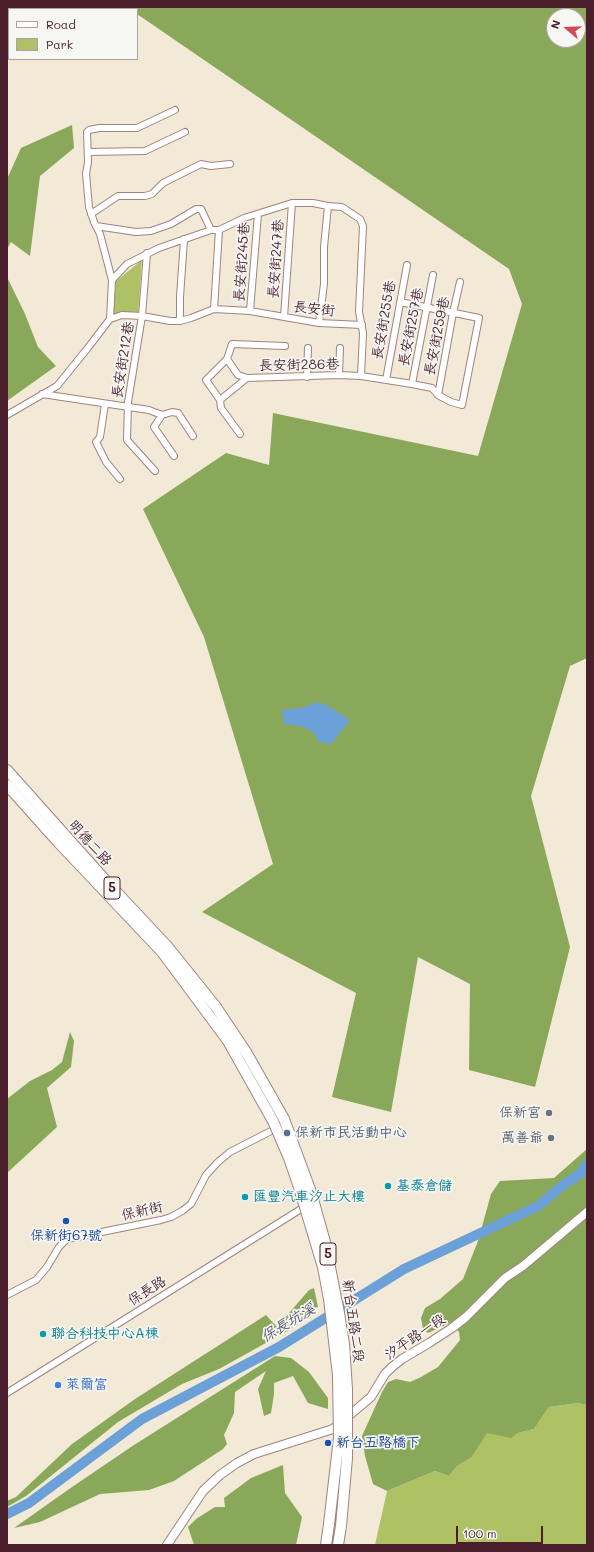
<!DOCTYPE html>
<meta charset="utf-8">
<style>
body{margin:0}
#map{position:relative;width:594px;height:1552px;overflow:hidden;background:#f2e9d6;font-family:Mali,sans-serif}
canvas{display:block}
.frame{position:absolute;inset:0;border:8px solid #4a1f2b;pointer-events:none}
.legend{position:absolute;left:8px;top:8px;width:130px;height:52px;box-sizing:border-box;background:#f6f6f2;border:1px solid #b1a0a2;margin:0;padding:5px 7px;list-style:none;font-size:12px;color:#4a1f2b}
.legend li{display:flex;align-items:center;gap:8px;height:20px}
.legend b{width:20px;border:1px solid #b1a0a2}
.north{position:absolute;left:546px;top:8px;width:40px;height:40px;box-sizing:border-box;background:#f6f6f2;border:1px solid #b1a0a2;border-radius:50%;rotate:289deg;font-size:11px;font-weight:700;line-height:16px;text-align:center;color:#4a1f2b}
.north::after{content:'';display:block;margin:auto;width:14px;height:18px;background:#d1495b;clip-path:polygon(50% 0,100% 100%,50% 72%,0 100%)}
.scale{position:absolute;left:456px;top:1526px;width:87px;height:18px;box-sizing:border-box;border:2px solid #4a1f2b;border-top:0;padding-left:5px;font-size:12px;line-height:14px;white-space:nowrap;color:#4a1f2b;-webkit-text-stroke:3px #f6f6f2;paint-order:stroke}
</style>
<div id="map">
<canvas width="594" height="1552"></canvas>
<div class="frame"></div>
<ul class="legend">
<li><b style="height:5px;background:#fff"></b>Road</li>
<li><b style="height:11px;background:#aec265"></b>Park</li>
</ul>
<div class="north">N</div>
<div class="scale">100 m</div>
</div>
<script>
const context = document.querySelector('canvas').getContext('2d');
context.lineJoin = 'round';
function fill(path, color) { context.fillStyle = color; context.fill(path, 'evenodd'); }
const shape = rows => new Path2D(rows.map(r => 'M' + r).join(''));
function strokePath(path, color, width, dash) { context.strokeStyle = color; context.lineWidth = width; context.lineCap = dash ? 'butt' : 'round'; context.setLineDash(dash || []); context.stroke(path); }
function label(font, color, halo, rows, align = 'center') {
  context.font = font + ' Mali,"LXGW WenKai TC",sans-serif'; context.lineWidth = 3.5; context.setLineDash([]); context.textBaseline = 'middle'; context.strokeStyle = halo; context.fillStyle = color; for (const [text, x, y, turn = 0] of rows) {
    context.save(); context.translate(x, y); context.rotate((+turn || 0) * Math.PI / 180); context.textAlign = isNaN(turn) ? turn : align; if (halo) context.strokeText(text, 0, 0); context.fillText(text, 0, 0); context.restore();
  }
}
fill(shape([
 [142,260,138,315,113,314,115,282],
 [578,1403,587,1405,587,1545,375,1545,387,1491,435,1471,449,1476,457,1466,472,1457,487,1432,511,1437,518,1433,534,1429,549,1407]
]), '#aec265');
fill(shape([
 [7,7,76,7,75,9,9,9,9,40,7,41],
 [127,7,587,7,587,658,570,666,531,796,570,947,535,1087,469,1070,470,984,418,957,391,1112,332,1097,356,993,202,912,273,864,204,637,143,509,226,453,269,465,273,413,478,456,522,304,509,269,137,14,137,9,130,9],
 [554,16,578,16,578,40,554,40],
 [72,125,74,148,40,176,30,256,11,242,7,249,7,179,21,148],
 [7,277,25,314,38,347,56,366,7,401],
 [70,1032,74,1041,71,1067,47,1088,57,1127,7,1173,7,1099,30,1081,52,1070,62,1062],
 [587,1149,587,1405,578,1403,549,1407,534,1429,518,1433,511,1438,487,1433,472,1457,457,1466,449,1476,435,1471,387,1491,373,1484,365,1456,362,1436,382,1392,388,1382,396,1379,410,1382,421,1377,438,1367,460,1340,459,1332,450,1323,428,1333,423,1329,421,1318,425,1308,440,1299,463,1279,478,1241,491,1194,500,1181,554,1178],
 [314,1288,318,1307,307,1310,291,1329,219,1369,182,1384,118,1422,26,1496,7,1507,7,1501,16,1497,72,1444,135,1399,266,1315,277,1327,309,1290],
 [275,1356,291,1358,309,1372,328,1398,328,1409,308,1403,293,1376,274,1383,274,1394,271,1413,264,1416,258,1389,266,1371,235,1392,234,1413,224,1435,227,1444,223,1449,174,1481,149,1490,100,1494,40,1522,14,1528,72,1487,134,1445],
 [283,1465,285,1493,302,1517,296,1545,194,1545,188,1527,196,1519,215,1507,225,1507,224,1498,251,1478]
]), '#8aa85a');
fill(shape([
 [318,702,328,706,350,720,331,744,319,742,313,732,301,726,284,724,282,710,301,708]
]), '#6ba1d8');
strokePath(shape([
 [7,1514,29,1503,142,1419,279,1347,404,1269,538,1206,563,1185,580,1174,587,1164]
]), '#6ba1d8', 10);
const minor = shape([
 [88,152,145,151,185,132],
 [91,214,118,196,145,196,152,194,163,183,201,164,211,166,230,164],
 [96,226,136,232,151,231,171,224,196,209,201,209,211,230],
 [147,253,142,316,128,402,127,440,155,471],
 [112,280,100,234,94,222,89,207,86,174,88,162,87,132,89,130,99,128,137,128,175,110],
 [214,309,219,230],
 [250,311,258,214],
 [284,317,292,203],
 [110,319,122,315,142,316,170,321,180,321,191,318,214,309,250,311,319,323,362,325],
 [180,321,180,297,184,239],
 [319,323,324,284,324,247,328,206],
 [227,359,232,344,285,346],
 [339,375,340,348],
 [307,377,308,348],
 [386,380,407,265],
 [412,384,433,275],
 [42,394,149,410,162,415],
 [438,395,453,313,460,282],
 [220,400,247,378,339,375,361,376,412,384,432,388,438,395,451,402,462,405,479,318,400,302],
 [105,404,100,437,96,442,106,462,120,479],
 [7,415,57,386,87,349,110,319,112,280,127,264,159,248,211,230,219,230,244,218,292,203,313,203,328,206,342,207,360,219,363,226,359,312,363,333,361,376],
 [162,415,154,427,174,456],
 [162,415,172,412,178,413,193,436],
 [240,434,221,408,220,400,206,380,227,359,238,375,247,378],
 [7,1295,36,1280,47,1267,59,1247,67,1239,161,1220,171,1217,182,1211,191,1204,206,1175,218,1162,230,1152,271,1131],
 [7,1393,301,1209]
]);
const tertiary = shape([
 [167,1545,203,1491,220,1475,237,1463,254,1454,333,1429,371,1397,385,1374,392,1367,402,1359,429,1343,452,1328,466,1317,505,1278,523,1266,587,1212]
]);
const primary = shape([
 [7,770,107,882,167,946,216,1007],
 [7,785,57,841,162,952,208,1014],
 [326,1545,329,1524],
 [338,1545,341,1526]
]);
strokePath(minor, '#9e8480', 8);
strokePath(tertiary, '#9e8480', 10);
strokePath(primary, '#9e8480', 12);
strokePath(minor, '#fff', 6);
strokePath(tertiary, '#fff', 8);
strokePath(primary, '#fff', 10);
const primaryBridge = shape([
 [216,1007,246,1052,284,1119,311,1192,325,1242,339,1313,344,1344,347,1389,347,1458,341,1526],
 [208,1014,228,1041,273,1121,289,1158,298,1184,323,1267,329,1299,338,1375,339,1438,329,1524]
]);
strokePath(primaryBridge, '#9e8480', 12, []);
strokePath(primaryBridge, '#fff', 10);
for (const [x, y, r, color] of [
 [549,1113,4,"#6b7280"],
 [287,1133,4,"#5c6f8a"],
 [551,1138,4,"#6b7280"],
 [388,1186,4,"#0f9aa8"],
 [245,1197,4,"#0f9aa8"],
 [66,1221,4,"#1a4fb4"],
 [43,1334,4,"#0f9aa8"],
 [58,1385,4,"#3f7fe0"],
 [328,1443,4,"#1a4fb4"]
]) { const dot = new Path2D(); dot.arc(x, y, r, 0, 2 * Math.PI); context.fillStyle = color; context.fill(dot); strokePath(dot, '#f6f6f2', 1.5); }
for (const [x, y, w] of [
 [112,888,16],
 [328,1254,16]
]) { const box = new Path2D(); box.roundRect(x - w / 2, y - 11, w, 22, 3); context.fillStyle = '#f6f6f2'; context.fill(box); strokePath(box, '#4a1f2b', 1); }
label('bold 13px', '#4a1f2b', null, [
 ["5",112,888],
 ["5",328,1254]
]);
label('14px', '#4a1f2b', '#f6f6f2', [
 ["長安街247巷",276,259,-86],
 ["長安街245巷",242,262,-86],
 ["長安街",314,309,6],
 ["長安街255巷",384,320,-80],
 ["長安街257巷",411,327,-79],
 ["長安街259巷",437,336,-79],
 ["長安街212巷",123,360,-81],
 ["長安街286巷",299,365,-1],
 ["明德二路",90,843,48],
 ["保新街",142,1211,-13],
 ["保長路",147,1291,-32],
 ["新台五路二段",353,1321,82],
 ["汐平路一段",415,1337,-34]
]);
label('14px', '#5b616d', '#f6f6f2', [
 ["保新宮",541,1113],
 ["萬善爺",543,1138]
], 'right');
label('14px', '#4e5e75', '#f6f6f2', [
 ["保新市民活動中心",295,1133]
], 'left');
label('14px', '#0d838f', '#f6f6f2', [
 ["基泰倉儲",396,1186],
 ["匯豐汽車汐止大樓",253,1197],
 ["聯合科技中心A棟",51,1334]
], 'left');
label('14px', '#164399', '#f6f6f2', [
 ["保新街67號",66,1236],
 ["新台五路橋下",336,1443,"left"]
]);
label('14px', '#366cbe', '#f6f6f2', [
 ["萊爾富",66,1385]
], 'left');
label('italic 15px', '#575370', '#f6f6f2', [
 ["保長坑溪",288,1323,-31]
]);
</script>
